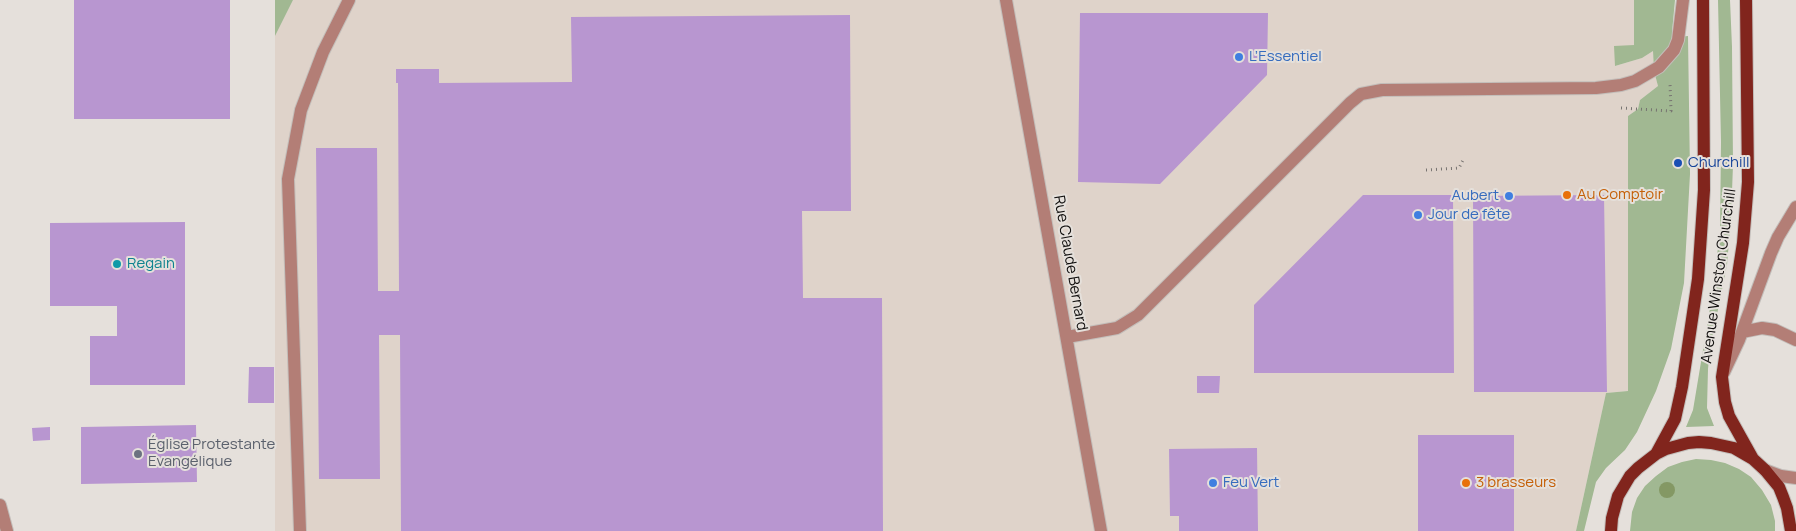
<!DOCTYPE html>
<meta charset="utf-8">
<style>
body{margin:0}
canvas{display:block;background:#e5e0db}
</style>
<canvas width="1796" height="531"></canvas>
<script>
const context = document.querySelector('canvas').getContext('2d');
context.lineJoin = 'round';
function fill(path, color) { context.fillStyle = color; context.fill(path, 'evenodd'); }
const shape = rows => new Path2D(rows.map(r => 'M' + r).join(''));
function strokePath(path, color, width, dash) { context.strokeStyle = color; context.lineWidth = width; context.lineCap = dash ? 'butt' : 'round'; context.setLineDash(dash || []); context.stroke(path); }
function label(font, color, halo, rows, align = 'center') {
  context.font = font + ' Manrope,sans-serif'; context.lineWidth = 4; context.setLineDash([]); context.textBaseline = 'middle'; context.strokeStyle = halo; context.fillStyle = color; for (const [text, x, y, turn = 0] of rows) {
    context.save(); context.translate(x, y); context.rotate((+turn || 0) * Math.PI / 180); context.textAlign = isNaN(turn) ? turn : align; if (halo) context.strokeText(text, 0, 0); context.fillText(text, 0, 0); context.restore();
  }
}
fill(shape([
 [293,0,1634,0,1634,45,1615,66,1642,58,1653,51,1654,71,1658,86,1640,100,1638,109,1628,116,1628,391,1606,393,1576,531,275,531,275,36]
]), '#dfd3ca');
fill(shape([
 [275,0,293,0,275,36],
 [1634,0,1675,0,1672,32,1678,37,1688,36,1690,174,1684,283,1671,349,1656,391,1637,432,1625,450,1606,468,1596,482,1584,531,1576,531,1606,393,1628,391,1628,116,1638,109,1640,100,1658,86,1654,71,1653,51,1642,58,1615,66,1614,46,1634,45],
 [1718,0,1730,0,1732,47,1733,165,1731,218,1727,265,1710,349,1708,369,1707,408,1714,426,1686,427,1693,410,1711,302,1720,232,1721,142],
 [1696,459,1711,460,1725,463,1739,469,1751,477,1762,490,1771,505,1775,521,1775,531,1630,531,1632,512,1637,498,1645,486,1656,476,1668,467,1682,462]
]), '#a1b892');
fill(shape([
 [74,0,230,0,230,119,74,119],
 [1080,13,1268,13,1267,75,1160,184,1078,182],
 [850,15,851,211,802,211,803,298,882,298,883,531,401,531,400,335,379,335,380,479,319,479,316,148,377,148,378,291,399,291,398,83,396,83,396,69,439,69,439,83,572,82,571,17],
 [1363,195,1453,195,1454,373,1254,373,1254,305],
 [1604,195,1607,392,1474,392,1473,196],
 [185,222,185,385,90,385,90,336,117,336,117,306,50,306,50,223],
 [249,367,274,367,274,403,248,403],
 [1197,376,1220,376,1219,393,1197,393],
 [196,425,197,482,81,484,81,427],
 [50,427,50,440,33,441,32,428],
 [1418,435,1514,435,1514,531,1418,531],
 [1257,448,1258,531,1179,531,1179,516,1170,516,1169,449]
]), '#b896d0');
const minor = shape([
 [1006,0,1101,531],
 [1742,332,1762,328,1775,330,1796,340],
 [1067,337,1117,328,1138,315,1350,103,1361,94,1382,90,1596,88,1621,85,1635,81,1659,67,1674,50,1678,40,1683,0],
 [1724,372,1739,340,1771,253,1778,237,1796,207],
 [1765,470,1781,476,1796,478],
 [0,505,7,531],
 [300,531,288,179,301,110,323,52,349,0]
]);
const major = shape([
 [1746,0,1748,182,1743,243,1722,377,1725,402,1729,416,1753,459],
 [1656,454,1675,419,1682,387,1698,279,1704,190,1703,0],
 [1611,531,1612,518,1618,496,1630,476,1638,468,1656,454,1666,449,1688,443,1699,442,1711,443,1734,448,1753,459,1765,470,1779,487,1783,497,1787,508,1791,531]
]);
strokePath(minor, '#c3beba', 14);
strokePath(major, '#c3beba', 14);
strokePath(shape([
 [1621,108,1671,111,1670,83],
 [1426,170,1459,168,1464,158]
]), '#767370', 3, [1, 4]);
strokePath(minor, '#b37e76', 12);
strokePath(major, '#81251d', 12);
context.fillStyle = '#849864';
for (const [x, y] of [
 [1667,490]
]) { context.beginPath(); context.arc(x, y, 8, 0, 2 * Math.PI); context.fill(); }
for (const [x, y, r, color] of [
 [1239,57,5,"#3f7fe0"],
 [1678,163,5,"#1a4fb4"],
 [1567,195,5,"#e8710a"],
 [1509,196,5,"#3f7fe0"],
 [1418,215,5,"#3f7fe0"],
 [117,264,5,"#0f9aa8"],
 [138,454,5,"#6b7280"],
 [1213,483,5,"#3f7fe0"],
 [1466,483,5,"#e8710a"]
]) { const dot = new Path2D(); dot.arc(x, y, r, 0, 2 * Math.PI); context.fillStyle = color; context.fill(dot); strokePath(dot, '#e5e0db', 2); }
label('15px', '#366cbe', '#e5e0db', [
 ["L’Essentiel",1249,57],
 ["Aubert",1499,196,"right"],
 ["Jour de fête",1428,215],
 ["Feu Vert",1223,483]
], 'left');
label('15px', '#164399', '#e5e0db', [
 ["Churchill",1688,163]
], 'left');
label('15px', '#c56008', '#e5e0db', [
 ["Au Comptoir",1577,195],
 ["3 brasseurs",1476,483]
], 'left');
label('15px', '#0f0d0c', '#e5e0db', [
 ["Rue Claude Bernard",1070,263,80],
 ["Avenue Winston Churchill",1719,276,-82]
]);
label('15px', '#0d838f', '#e5e0db', [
 ["Regain",127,264]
], 'left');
label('15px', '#5b616d', '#e5e0db', [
 ["Église Protestante",148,445],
 ["Evangélique",148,462]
], 'left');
</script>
